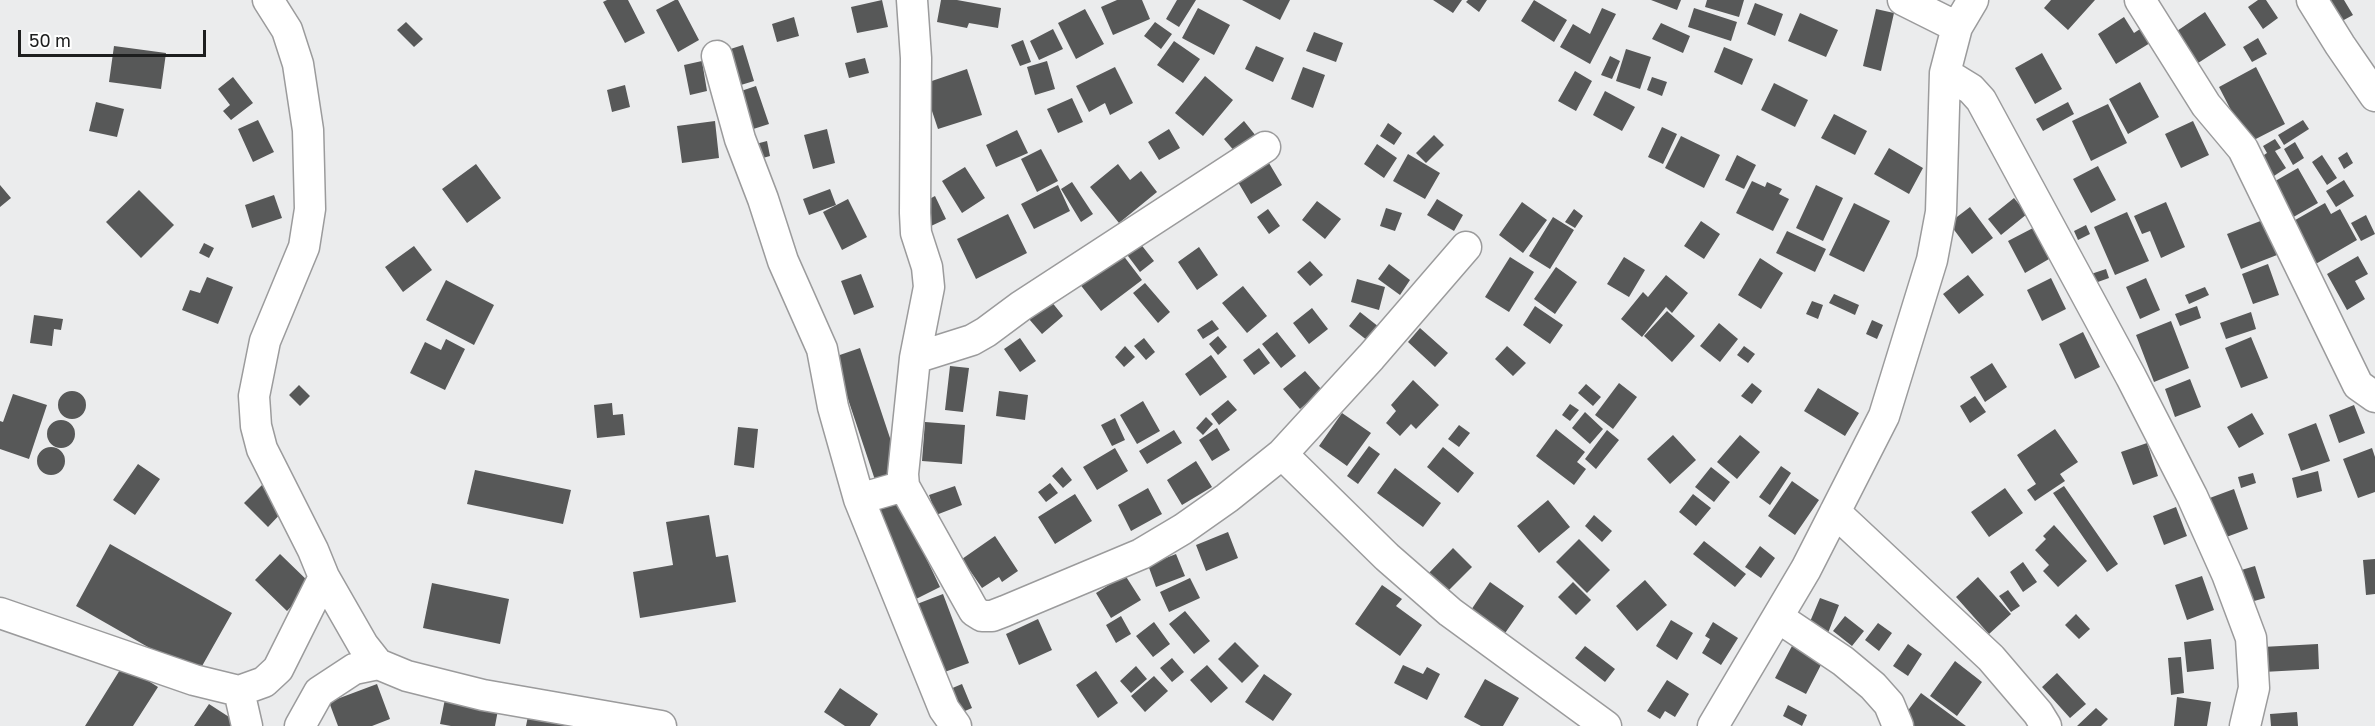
<!DOCTYPE html>
<style>
body{margin:0}
#map{position:relative;width:2375px;height:726px;overflow:hidden;background:#ebeced;font-family:"Golos Text",sans-serif}
canvas{display:block}
.scale{position:absolute;left:18px;top:30px;width:188px;height:27px;box-sizing:border-box;border:3px solid #1d1e1e;border-top:0;padding-left:8px;font-size:18px;line-height:21px;white-space:nowrap;color:#1d1e1e;-webkit-text-stroke:4px #fff;paint-order:stroke}
</style>
<div id="map">
<canvas width="2375" height="726"></canvas>
<div class="scale">50 m</div>
</div>
<script>
const context = document.querySelector('canvas').getContext('2d');
context.lineJoin = 'round';
function fill(path, color) { context.fillStyle = color; context.fill(path, 'evenodd'); }
const shape = rows => new Path2D(rows.map(r => 'M' + r).join(''));
function strokePath(path, color, width, dash) { context.strokeStyle = color; context.lineWidth = width; context.lineCap = dash ? 'butt' : 'round'; context.setLineDash(dash || []); context.stroke(path); }
fill(shape([
 [607,0,628,0,645,33,625,43,603,2],
 [675,0,678,0,699,40,678,52,656,10],
 [882,0,888,27,857,33,851,7],
 [941,0,957,0,1001,8,998,28,969,23,967,28,937,22],
 [1117,0,1142,0,1150,19,1113,35,1101,7],
 [1177,0,1196,0,1179,27,1166,19],
 [1242,0,1290,0,1280,20],
 [1433,0,1462,0,1453,13],
 [1468,0,1487,0,1479,12,1466,2],
 [1534,0,1567,20,1554,42,1521,21],
 [1651,0,1681,0,1677,10],
 [1707,0,1744,0,1739,17,1705,7],
 [2051,0,2095,0,2068,30,2044,8],
 [2258,0,2266,0,2278,18,2263,29,2248,7],
 [2330,0,2344,0,2353,15,2342,21],
 [1755,3,1783,14,1775,36,1747,24],
 [1198,8,1230,25,1214,55,1182,38],
 [1602,8,1616,14,1590,64,1560,47,1573,24,1590,34],
 [1694,8,1737,22,1731,41,1688,27],
 [1085,9,1104,44,1076,59,1058,23],
 [1876,9,1894,13,1881,71,1863,66],
 [2205,12,2226,45,2195,65,2174,33],
 [1800,13,1838,30,1826,57,1788,41],
 [794,17,799,36,777,42,772,24],
 [2124,17,2134,33,2140,29,2150,43,2116,64,2098,34],
 [406,22,423,39,414,47,397,30],
 [1155,22,1172,34,1161,49,1144,36],
 [1661,23,1690,36,1683,53,1652,39],
 [1053,29,1063,49,1039,60,1030,41],
 [1314,32,1343,43,1336,62,1306,51],
 [2258,38,2267,54,2252,62,2243,47],
 [1023,40,1031,62,1020,66,1011,45],
 [1174,41,1200,59,1183,83,1157,65],
 [743,45,754,81,731,88,721,52],
 [114,46,166,53,161,89,109,82],
 [1256,46,1284,58,1273,82,1245,69],
 [1724,47,1753,59,1742,85,1714,72],
 [1626,49,1651,57,1640,89,1616,81],
 [2042,53,2062,89,2035,104,2015,68],
 [1610,56,1620,61,1612,79,1601,75],
 [865,58,869,73,849,78,845,63],
 [702,61,707,91,690,95,684,65],
 [1047,61,1055,89,1035,95,1027,67],
 [1115,67,1133,103,1110,115,1105,103,1089,112,1076,86],
 [1303,67,1325,75,1313,108,1291,99],
 [2256,67,2285,124,2248,143,2219,87],
 [967,69,982,115,938,129,923,84],
 [1575,71,1592,81,1576,111,1558,101],
 [1205,76,1233,100,1203,136,1175,113],
 [233,77,253,103,231,120,223,111,230,105,218,89],
 [1652,77,1667,82,1662,96,1647,90],
 [2140,82,2159,117,2128,134,2109,99],
 [1774,83,1808,100,1795,127,1761,110],
 [625,85,630,107,612,112,607,90],
 [756,86,769,124,747,131,735,93],
 [1605,91,1635,107,1622,131,1593,115],
 [1072,98,1083,122,1058,133,1047,109],
 [96,102,124,109,117,137,89,131],
 [2068,102,2074,114,2043,131,2036,119],
 [2108,104,2127,143,2091,161,2072,121],
 [1834,114,1867,131,1855,155,1821,138],
 [258,120,274,152,253,162,238,129],
 [2303,120,2309,129,2284,145,2278,135],
 [715,121,719,158,682,163,677,126],
 [1244,121,1256,136,1236,153,1224,139],
 [2193,121,2209,155,2181,168,2165,134],
 [1388,123,1402,133,1394,145,1380,136],
 [1662,127,1677,134,1663,164,1648,157],
 [827,129,835,163,813,169,804,135],
 [1169,129,1180,148,1159,160,1148,142],
 [1017,130,1028,153,996,167,986,145],
 [1434,135,1444,145,1426,163,1416,153],
 [1681,136,1720,155,1704,188,1665,168],
 [2275,139,2281,148,2275,151,2286,168,2274,176,2261,157,2267,153,2263,146],
 [767,141,770,156,752,161,748,146],
 [2295,142,2304,158,2293,165,2284,149],
 [1377,144,1397,158,1384,178,1364,164],
 [1889,148,1923,168,1909,194,1874,174],
 [1041,149,1058,181,1037,192,1021,159],
 [2347,152,2353,163,2344,169,2338,158],
 [1408,154,1440,173,1425,199,1393,181],
 [1737,155,1756,165,1744,189,1725,180],
 [2322,155,2337,178,2327,185,2312,162],
 [1266,158,1282,185,1251,204,1235,177],
 [476,164,501,198,467,223,442,189],
 [1118,164,1130,180,1141,171,1157,192,1119,223,1090,187],
 [2098,166,2116,200,2091,213,2073,179],
 [965,167,985,198,962,213,942,181],
 [2298,168,2318,203,2290,219,2270,184],
 [2344,180,2354,196,2336,207,2326,191],
 [1752,181,1765,187,1767,182,1782,189,1779,194,1789,199,1773,231,1736,213],
 [1072,182,1093,214,1081,222,1061,189],
 [0,185,11,198,0,207],
 [1058,185,1070,211,1034,229,1021,204],
 [1816,185,1843,198,1823,241,1796,228],
 [830,189,836,205,809,215,803,199],
 [139,190,174,225,141,258,106,222],
 [274,195,282,218,252,228,245,205],
 [935,196,946,219,931,226,920,204],
 [2014,198,2027,214,2001,235,1988,219],
 [848,199,867,237,842,250,823,212],
 [1437,199,1463,215,1454,231,1427,215],
 [1317,201,1341,219,1325,239,1302,220],
 [1522,202,1547,220,1523,253,1499,235],
 [2166,202,2185,247,2161,258,2150,231,2142,234,2134,216],
 [1854,203,1890,221,1864,272,1829,255],
 [2325,203,2331,214,2340,209,2357,240,2314,265,2290,223],
 [1970,207,1993,238,1972,254,1949,223],
 [1386,208,1402,213,1395,231,1380,226],
 [1268,209,1280,226,1269,234,1257,217],
 [1574,209,1583,216,1575,228,1565,222],
 [2127,212,2149,261,2115,275,2094,227],
 [1008,214,1027,253,976,279,957,239],
 [2366,215,2375,234,2361,241,2351,223],
 [1553,217,1574,230,1550,269,1529,256],
 [2263,220,2277,255,2241,269,2227,234],
 [1701,221,1720,234,1704,259,1684,246],
 [2086,225,2090,234,2078,240,2074,231],
 [2033,228,2049,259,2025,273,2008,241],
 [1787,231,1826,249,1815,272,1776,253],
 [1136,238,1154,261,1140,272,1122,248],
 [204,243,214,248,209,258,199,253],
 [414,246,432,270,403,292,385,267],
 [1116,246,1142,280,1101,311,1075,278],
 [1199,247,1218,275,1197,290,1178,262],
 [2358,256,2368,274,2355,281,2365,299,2347,310,2327,274],
 [1510,257,1534,272,1509,312,1485,297],
 [1624,257,1645,270,1629,297,1607,284],
 [1760,258,1783,273,1761,309,1738,295],
 [1310,261,1323,275,1310,286,1297,272],
 [1389,264,1410,280,1400,295,1378,279],
 [2268,264,2279,295,2253,304,2242,274],
 [1556,267,1577,282,1555,314,1534,299],
 [2106,269,2109,278,2095,283,2091,274],
 [861,274,874,307,854,315,841,281],
 [1666,275,1688,293,1672,313,1666,307,1642,337,1621,319,1643,292,1648,297],
 [1968,275,1984,295,1959,314,1943,294],
 [207,277,233,287,218,324,182,310,190,290,200,293],
 [2051,278,2066,309,2042,321,2027,290],
 [2146,278,2160,310,2140,319,2126,287],
 [1357,279,1385,287,1379,310,1351,302],
 [446,280,494,305,474,345,426,320],
 [1145,283,1170,312,1158,323,1133,293],
 [1243,286,1267,316,1247,333,1222,303],
 [2205,287,2209,295,2189,304,2185,295],
 [1834,294,1859,305,1855,315,1829,303],
 [1051,301,1063,316,1042,334,1029,319],
 [1812,301,1823,305,1818,319,1806,314],
 [1535,306,1563,325,1550,344,1523,325],
 [2197,306,2201,318,2180,326,2175,314],
 [1312,308,1328,329,1309,344,1293,323],
 [1667,311,1695,336,1672,362,1644,336],
 [1360,312,1379,327,1368,341,1349,326],
 [2251,312,2256,329,2226,339,2220,323],
 [34,315,63,319,61,330,54,329,52,346,30,343],
 [1212,320,1219,329,1203,339,1197,330],
 [1872,320,1883,325,1877,339,1866,334],
 [2171,321,2189,368,2154,382,2136,335],
 [1719,323,1738,339,1720,362,1700,346],
 [1420,328,1448,353,1435,367,1408,342],
 [1277,332,1296,356,1281,368,1262,344],
 [2083,332,2100,367,2075,379,2059,344],
 [1218,336,1227,347,1218,355,1209,344],
 [2251,337,2268,378,2241,388,2225,348],
 [1020,338,1036,361,1020,372,1004,349],
 [1144,338,1155,352,1146,360,1134,346],
 [446,339,465,349,445,390,410,373,425,342,441,350],
 [1125,346,1135,357,1124,367,1115,357],
 [1507,346,1526,363,1513,376,1495,359],
 [1744,346,1755,354,1748,363,1737,355],
 [860,348,902,474,876,483,834,357],
 [1259,348,1270,363,1254,375,1243,360],
 [1211,355,1227,377,1200,396,1185,374],
 [1992,363,2007,387,1985,402,1970,377],
 [950,366,969,368,963,412,945,410],
 [1305,371,1322,390,1300,409,1283,389],
 [2190,379,2201,407,2175,417,2165,389],
 [1413,380,1439,405,1416,429,1411,424,1400,436,1386,423,1396,411,1391,405],
 [1619,383,1637,397,1613,429,1595,415],
 [1752,383,1762,391,1752,404,1741,396],
 [1586,384,1601,397,1593,406,1578,393],
 [299,385,310,396,300,406,289,395],
 [1818,388,1859,413,1845,436,1804,411],
 [999,391,1028,395,1025,420,996,416],
 '58 405a14 14 0 1 1 28 0a14 14 0 1 1-28 0Z',
 [13,394,47,405,29,459,0,449,0,421,3,422],
 [1975,396,1986,412,1970,423,1960,406],
 [1228,400,1237,410,1219,425,1211,414],
 [1143,401,1160,431,1137,444,1120,415],
 [612,403,613,415,623,414,625,435,597,438,594,405],
 [1570,404,1579,410,1570,421,1562,415],
 [2354,405,2365,433,2339,443,2329,415],
 [1585,412,1603,429,1590,444,1572,428],
 [1342,413,1371,433,1347,466,1319,446],
 [2252,413,2264,434,2239,448,2227,427],
 [1206,417,1213,424,1203,435,1196,428],
 [1115,418,1125,440,1112,446,1101,425],
 '47 434a14 14 0 1 1 28 0a14 14 0 1 1-28 0Z',
 [925,422,965,425,962,464,922,461],
 [2316,423,2330,461,2301,471,2288,434],
 [1459,425,1470,433,1459,447,1448,439],
 [738,427,758,429,754,468,734,465],
 [1217,428,1230,450,1212,461,1199,440],
 [1556,429,1585,452,1577,462,1586,469,1574,485,1536,456],
 [2055,429,2078,462,2060,474,2065,481,2035,501,2027,490,2036,484,2017,455],
 [1174,430,1182,443,1147,464,1139,451],
 [1607,430,1619,440,1596,469,1585,459],
 [1673,435,1696,460,1670,484,1647,459],
 [1740,435,1760,452,1737,479,1717,462],
 [2147,443,2158,476,2133,485,2121,452],
 [1369,446,1380,454,1358,484,1347,476],
 [1443,447,1474,473,1458,493,1427,467],
 '37 461a14 14 0 1 1 28 0a14 14 0 1 1-28 0Z',
 [1115,448,1128,471,1097,490,1083,467],
 [2372,448,2375,457,2375,492,2358,498,2343,459],
 [1196,461,1212,487,1182,505,1167,480],
 [138,464,160,479,135,515,113,500],
 [1781,466,1791,473,1770,505,1759,497],
 [1062,467,1072,480,1063,488,1052,476],
 [1711,467,1730,482,1714,502,1695,487],
 [1395,468,1441,503,1423,527,1377,493],
 [475,470,571,490,563,524,467,504],
 [2318,471,2322,491,2297,498,2292,478],
 [2253,473,2256,483,2241,488,2238,477],
 [1792,481,1819,500,1795,535,1768,516],
 [1050,483,1058,493,1046,502,1038,492],
 [262,485,285,509,268,527,244,503],
 [955,486,962,505,936,515,929,495],
 [2064,486,2118,564,2107,572,2053,493],
 [1148,488,1162,514,1131,531,1118,505],
 [2005,488,2023,513,1989,537,1971,512],
 [2234,489,2248,529,2221,539,2207,499],
 [1075,494,1092,521,1055,544,1038,517],
 [1693,494,1711,508,1696,526,1679,512],
 [898,499,940,587,916,599,874,511],
 [1548,500,1570,527,1539,553,1517,526],
 [2176,507,2187,536,2164,545,2153,516],
 [709,515,716,557,728,555,736,602,640,618,633,572,673,565,666,522],
 [1594,515,1612,531,1602,542,1585,526],
 [2054,525,2087,561,2058,587,2043,571,2049,565,2035,550,2046,539,2043,536],
 [1228,532,1238,558,1206,571,1196,545],
 [995,536,1018,571,1002,582,999,577,982,588,962,559],
 [1579,539,1610,570,1587,593,1556,562],
 [1704,541,1746,574,1735,587,1693,554],
 [110,544,232,613,197,675,76,606],
 [1760,546,1775,558,1761,578,1745,567],
 [1453,548,1472,567,1444,595,1426,576],
 [280,554,312,585,287,611,255,580],
 [1176,554,1185,576,1156,587,1148,565],
 [2375,559,2375,594,2366,595,2363,560],
 [2023,562,2037,582,2023,592,2010,572],
 [2255,566,2265,598,2247,603,2238,571],
 [1125,575,1141,600,1111,618,1096,593],
 [2202,576,2214,610,2187,620,2175,585],
 [1978,577,2011,614,1989,634,1956,597],
 [1190,578,1200,598,1169,612,1160,592],
 [1645,580,1667,605,1637,631,1616,606],
 [1490,582,1524,606,1503,636,1469,613],
 [1573,582,1591,600,1576,615,1558,597],
 [432,583,509,599,500,644,423,628],
 [1382,585,1402,599,1396,606,1422,625,1400,656,1355,624],
 [2008,590,2020,606,2011,612,1999,596],
 [943,594,969,663,942,673,917,604],
 [1820,598,1839,605,1828,633,1809,624],
 [1185,611,1210,641,1194,654,1169,624],
 [2076,614,2090,629,2079,639,2065,625],
 [1121,616,1131,634,1116,643,1106,625],
 [1845,616,1864,631,1852,646,1833,631],
 [1038,619,1052,650,1019,665,1006,634],
 [1671,620,1693,633,1677,660,1656,646],
 [1154,622,1170,644,1153,657,1136,636],
 [1713,622,1738,638,1721,665,1702,653,1710,639,1705,636],
 [1878,623,1892,633,1879,651,1865,640],
 [2211,639,2214,669,2187,672,2184,642],
 [1235,642,1259,666,1242,683,1218,659],
 [1908,644,1922,654,1908,676,1893,666],
 [2318,644,2319,669,2263,672,2262,647],
 [1585,646,1615,669,1605,682,1575,658],
 [1792,646,1823,661,1806,694,1775,678],
 [2181,657,2184,693,2171,695,2168,658],
 [1172,658,1184,672,1172,682,1160,668],
 [1955,661,1982,682,1957,716,1930,696],
 [123,665,158,687,133,726,85,726],
 [1207,665,1228,688,1211,703,1190,680],
 [1403,665,1423,674,1427,667,1440,674,1427,700,1394,683],
 [1136,666,1147,679,1131,693,1120,681],
 [1096,671,1118,703,1098,718,1076,685],
 [2057,673,2086,704,2070,718,2042,687],
 [1264,674,1292,694,1273,721,1245,702],
 [1154,676,1168,691,1145,712,1131,696],
 [1485,679,1519,698,1503,726,1481,726,1464,717],
 [1667,680,1689,694,1675,717,1665,711,1660,719,1647,711],
 [377,684,390,719,372,726,338,726,329,702],
 [962,684,972,708,953,716,943,692],
 [840,688,878,714,870,726,845,726,824,712],
 [1921,693,1966,726,1901,726,1898,724],
 [2177,697,2211,702,2207,726,2174,726],
 [445,699,498,710,495,726,451,726,440,724],
 [209,704,243,726,194,726],
 [1788,705,1807,715,1802,726,1783,716],
 [2096,708,2108,719,2101,726,2077,726],
 [2297,712,2298,726,2271,726,2270,714],
 [528,716,571,725,571,726,526,726]
]), '#575858');
const minor = shape([
 [912,0,916,58,915,213,916,233,927,267,929,287,915,358],
 [1903,0,1957,27],
 [2140,0,2206,105,2243,149,2358,385,2375,397],
 [2312,0,2340,45,2375,96],
 [717,56,740,139,763,199,783,261,822,349,833,407,859,499,944,709,956,726],
 [1945,73,1971,89,1981,100,2131,377,2192,496,2227,574,2251,638,2254,688,2245,726],
 [1282,454,1387,557,1450,612,1606,726],
 [904,486,974,611,982,616,992,616,1005,611,1141,554,1183,529,1227,498,1282,454,1371,357,1466,247],
 [859,499,904,486,903,474,915,358,972,340,986,332,1021,306,1265,147],
 [1835,512,1991,658,2038,713,2046,726],
 [324,577,363,645,378,664],
 [0,613,194,680,239,691],
 [1779,618,1843,661,1873,686,1889,704,1898,726],
 [247,726,239,691,264,682,278,669,324,577,313,550,262,449,256,426,254,396,265,341,304,247,310,209,308,130,298,64,287,30,268,0],
 [300,726,319,692,354,669,378,664,407,676,483,695,661,726],
 [1713,726,1806,569,1884,416,1932,260,1941,212,1945,73,1957,27,1973,0]
]);
strokePath(minor, '#9b9b9c', 33);
strokePath(minor, '#fff', 30);
</script>
